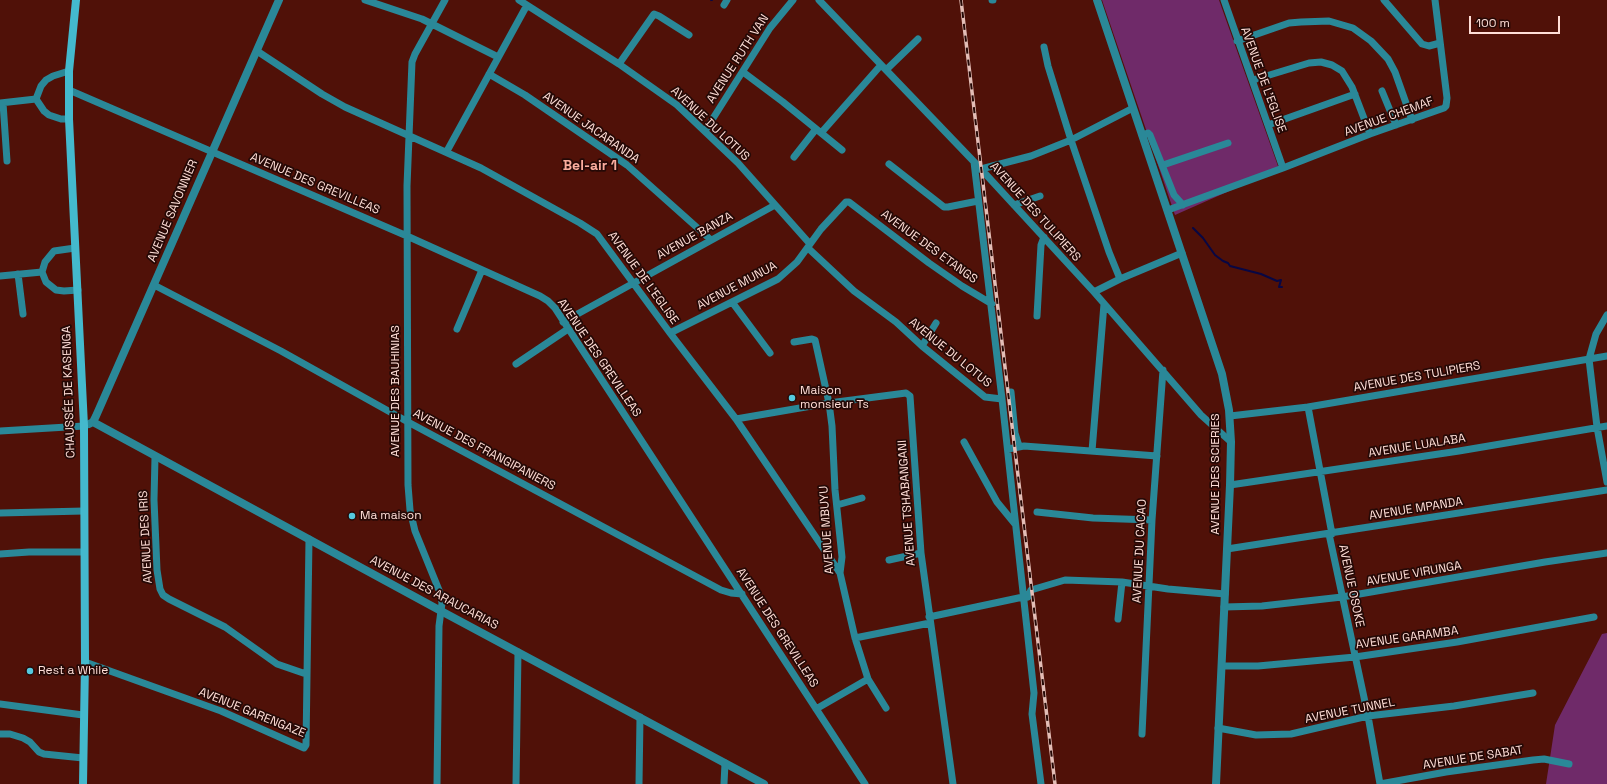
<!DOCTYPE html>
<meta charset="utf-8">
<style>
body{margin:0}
#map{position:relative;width:1607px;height:784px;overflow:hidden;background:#501108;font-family:"Space Grotesk",sans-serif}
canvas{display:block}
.scale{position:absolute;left:1469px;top:16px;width:91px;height:18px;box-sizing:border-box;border:2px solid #ffded7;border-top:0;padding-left:5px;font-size:12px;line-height:14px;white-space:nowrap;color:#ffded7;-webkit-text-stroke:3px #250906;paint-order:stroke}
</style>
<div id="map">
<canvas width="1607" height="784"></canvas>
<div class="scale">100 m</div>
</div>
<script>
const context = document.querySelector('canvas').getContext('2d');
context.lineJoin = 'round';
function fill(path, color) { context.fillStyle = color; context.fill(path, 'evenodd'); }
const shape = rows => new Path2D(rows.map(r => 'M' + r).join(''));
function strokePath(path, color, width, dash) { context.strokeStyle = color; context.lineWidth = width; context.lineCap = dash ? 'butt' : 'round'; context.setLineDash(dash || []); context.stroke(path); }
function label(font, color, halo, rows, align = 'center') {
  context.font = font + ' "Space Grotesk",sans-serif'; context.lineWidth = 3.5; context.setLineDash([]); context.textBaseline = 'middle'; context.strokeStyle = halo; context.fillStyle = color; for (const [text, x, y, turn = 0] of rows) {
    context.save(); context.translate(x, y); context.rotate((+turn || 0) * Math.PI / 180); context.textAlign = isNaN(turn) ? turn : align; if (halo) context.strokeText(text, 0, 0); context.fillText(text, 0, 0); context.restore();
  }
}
fill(shape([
 [1102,0,1219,0,1279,169,1175,215],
 [1607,633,1607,784,1546,784,1555,725,1602,634]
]), '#6f2a69');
strokePath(shape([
 [711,0,712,0],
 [1193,228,1203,238,1215,255,1223,261,1228,263,1230,266,1261,274,1277,281,1281,280,1279,287,1282,287]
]), '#080744', 2);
strokePath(shape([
 [365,0,422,19,498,57],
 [519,0,619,64,677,105,738,163,810,244],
 [819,0,980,168,1094,292,1201,415,1231,442],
 [992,0,993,0],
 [1224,0,1283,168],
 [1384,0,1422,44,1429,46,1440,43],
 [724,5,727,0],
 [1237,41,1289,23,1301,22,1329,21,1353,28,1371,41,1388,59,1395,72,1412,120],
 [1044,47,1048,66,1071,140,1109,252,1120,279],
 [257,51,322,94,345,107,481,168,580,223,597,234,670,333,736,419,840,573],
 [619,64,654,14,659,16,689,35],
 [886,70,918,39],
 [743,72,783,102,842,150],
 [489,74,525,95,627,165,711,240],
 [1253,80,1309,63,1321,62,1332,65,1342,71,1352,87,1370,134],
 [69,90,407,236,540,296,548,301,555,308,865,784],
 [1382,91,1396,125],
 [0,103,36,99],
 [3,103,7,161],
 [69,119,61,119,49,115,44,111,36,99,41,86,46,80,53,76,69,71],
 [1268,125,1355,94],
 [705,131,770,28,793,0],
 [821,133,881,65],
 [1142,135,1148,133,1150,135,1174,195,1183,205],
 [447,151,527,5],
 [794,157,816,129],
 [974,162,1002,399,1034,693,1032,714,1041,784],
 [889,164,944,207,948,207,978,201],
 [1163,165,1228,143],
 [981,169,1031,156,1071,140,1133,108],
 [1014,205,1040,196],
 [1168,210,1283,168,1370,134,1444,108,1446,106,1447,98,1435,0],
 [75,248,54,251,45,262,42,272,46,282,56,290,64,291,78,290],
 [808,248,854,291,896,322,922,346,985,397,1002,399],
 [18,274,23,314],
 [0,276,42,272],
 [154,285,281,351,408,422,721,590,731,593,742,594],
 [1094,292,1120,279,1182,253],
 [732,302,770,353],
 [1607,315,1596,334,1589,359,1597,427,1607,482],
 [1037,316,1041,245,1044,237],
 [563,322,775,205],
 [457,329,482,270],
 [670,333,778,279,797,262,821,229,846,202,849,202,929,263,962,286,992,304],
 [794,342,812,339,815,340,829,403,832,426,835,490,842,557,840,573,855,638,868,679,886,708],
 [922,346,936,323],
 [516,364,568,329],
 [1011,392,1015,433,1019,446],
 [1308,407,1332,534],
 [1230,416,1308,407,1607,356],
 [736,419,829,403,906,393,910,396,921,553,953,784],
 [0,431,84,426],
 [964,442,997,502,1015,524],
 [1008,449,1024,446,1157,456],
 [1092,451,1104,304],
 [155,457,154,500,157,570,160,589,163,595,169,599,225,627,277,664,306,674],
 [1230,485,1459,451,1607,426],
 [837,505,862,498],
 [1037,512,1093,518,1152,520],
 [0,513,84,511],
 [1329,534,1368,716,1380,784],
 [1227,549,1607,490],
 [0,554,29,552,84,552],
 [889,560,921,553],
 [1023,598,1028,597,1031,590,1065,580,1122,582,1168,589,1225,594],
 [1224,607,1262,606,1342,597,1545,562,1607,553],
 [929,617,1023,597],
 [1118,619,1122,582],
 [855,638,930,623],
 [85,662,221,711,304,748,306,745,309,539],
 [1222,666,1258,666,1355,657,1457,642,1594,617],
 [0,704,83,715],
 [816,709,868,679],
 [1218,728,1256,735,1291,734,1368,716,1454,706,1533,693],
 [0,734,10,734,23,738,30,742,39,752,44,754,83,758],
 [1142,734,1152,520,1163,370],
 [437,784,439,626,442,603,441,595,415,531,410,510,408,485,407,186,412,62,415,54,445,0],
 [516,784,518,652],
 [639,784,640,717],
 [724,784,725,763],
 [1380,784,1446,772,1533,760,1544,759,1569,764]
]), '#2a8898', 7);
strokePath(shape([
 [1097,0,1222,374,1229,410,1231,442,1230,485,1216,784],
 [93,422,441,611,764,784],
 [89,424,93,422,96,416,279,0]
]), '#2a8898', 8);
strokePath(shape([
 [76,0,69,71,69,119,84,426,85,662,83,784]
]), '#44b9cd', 8);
const rail = shape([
 [961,0,1055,784]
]);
strokePath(rail, '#e3bdb6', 3.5);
strokePath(rail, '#250906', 2, [6]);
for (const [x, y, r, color] of [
 [792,398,4,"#55cadf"],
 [352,516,4,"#55cadf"],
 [30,671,4,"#55cadf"]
]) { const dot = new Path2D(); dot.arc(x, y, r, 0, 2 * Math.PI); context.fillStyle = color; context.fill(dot); strokePath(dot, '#250906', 1.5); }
label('12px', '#ffded7', '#250906', [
 ["AVENUE RUTH VAN",738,59,-57],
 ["AVENUE DE L'EGLISE",1263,80,70],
 ["AVENUE CHEMAF",1389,117,-20],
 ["AVENUE DU LOTUS",710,124,43],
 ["AVENUE JACARANDA",591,128,35],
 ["AVENUE DES GREVILLEAS",315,184,23],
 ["AVENUE SAVONNIER",173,211,-67],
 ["AVENUE DES TULIPIERS",1035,212,48],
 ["AVENUE BANZA",695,236,-29],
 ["AVENUE DES ETANGS",929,247,36],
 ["AVENUE DE L'EGLISE",643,278,54],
 ["AVENUE MUNUA",737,286,-28],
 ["AVENUE DU LOTUS",950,353,39],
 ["AVENUE DES GREVILLEAS",599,358,56],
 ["AVENUE DES TULIPIERS",1417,377,-10],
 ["AVENUE DES BAUHINIAS",396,391,-90],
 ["CHAUSSÉE DE KASENGA",69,392,-92],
 ["AVENUE LUALABA",1417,446,-9],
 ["AVENUE DES FRANGIPANIERS",484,450,28],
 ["AVENUE DES SCIERIES",1216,474,-90],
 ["AVENUE TSHABANGANI",907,503,-94],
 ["AVENUE MPANDA",1416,509,-9],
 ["AVENUE MBUYU",827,530,-94],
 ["AVENUE DES IRIS",146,537,-93],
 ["AVENUE DU CACAO",1140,551,-87],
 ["AVENUE VIRUNGA",1414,574,-10],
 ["AVENUE OSOKE",1351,586,78],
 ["AVENUE DES ARAUCARIAS",434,593,28],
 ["AVENUE DES GREVILLEAS",777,628,57],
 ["AVENUE GARAMBA",1407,638,-8],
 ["AVENUE TUNNEL",1350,711,-11],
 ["AVENUE GARENGAZE",252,713,22],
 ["AVENUE DE SABAT",1473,758,-9]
]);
label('12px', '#ffded7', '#250906', [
 ["Maison",800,391],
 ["monsieur Ts",800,405],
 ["Ma maison",360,516],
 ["Rest a While",38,671]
], 'left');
label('bold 14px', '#fbad9e', '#250906', [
 ["Bel-air 1",590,166]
]);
</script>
